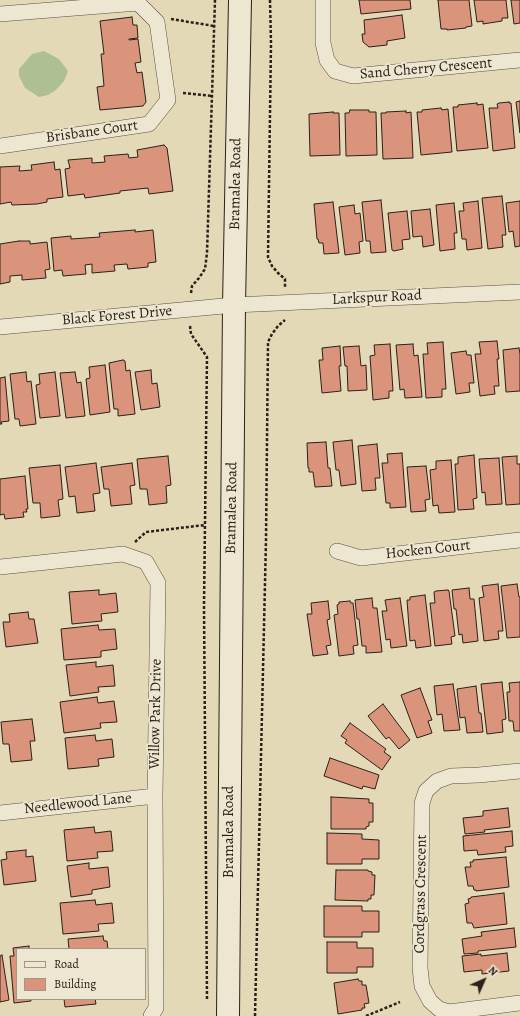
<!DOCTYPE html>
<style>
body{margin:0}
#map{position:relative;width:520px;height:1016px;overflow:hidden;background:#e3d9b7;font-family:Alegreya,serif}
canvas{display:block}
.legend{position:absolute;left:16px;top:948px;width:130px;height:52px;box-sizing:border-box;background:#ede6d0;border:1px solid #a09786;margin:0;padding:5px 7px;list-style:none;font-size:12px;color:#2c2018}
.legend li{display:flex;align-items:center;gap:8px;height:20px}
.legend b{width:20px;border:1px solid #a09786}
.north{position:absolute;left:464px;top:960px;width:40px;height:40px;-webkit-text-stroke:3px #ede6d0;paint-order:stroke;rotate:45deg;font-size:11px;font-weight:700;line-height:16px;text-align:center;color:#2c2018}
.north::after{content:'';display:block;margin:auto;width:14px;height:18px;background:#2c2018;clip-path:polygon(50% 0,100% 100%,50% 72%,0 100%)}
</style>
<div id="map">
<canvas width="520" height="1016"></canvas>
<ul class="legend">
<li><b style="height:5px;background:#ede6d0"></b>Road</li>
<li><b style="height:11px;background:#da947c"></b>Building</li>
</ul>
<div class="north">N</div>
</div>
<script>
const context = document.querySelector('canvas').getContext('2d');
context.lineJoin = 'round';
function fill(path, color) { context.fillStyle = color; context.fill(path, 'evenodd'); }
const shape = rows => new Path2D(rows.map(r => 'M' + r).join(''));
function strokePath(path, color, width, dash) { context.strokeStyle = color; context.lineWidth = width; context.lineCap = dash ? 'butt' : 'round'; context.setLineDash(dash || []); context.stroke(path); }
function label(font, color, halo, rows, align = 'center') {
  context.font = font + ' Alegreya,serif'; context.lineWidth = 3.5; context.setLineDash([]); context.textBaseline = 'middle'; context.strokeStyle = halo; context.fillStyle = color; for (const [text, x, y, turn = 0] of rows) {
    context.save(); context.translate(x, y); context.rotate((+turn || 0) * Math.PI / 180); context.textAlign = isNaN(turn) ? turn : align; if (halo) context.strokeText(text, 0, 0); context.fillText(text, 0, 0); context.restore();
  }
}
fill(shape([
 [44,51,59,59,68,71,64,81,56,90,48,95,39,97,25,88,19,76,19,69,32,54]
]), '#aec093');
const building = shape([
 [359,0,410,0,411,9,361,14,359,0],
 [438,0,469,0,472,26,466,27,466,28,447,30,447,29,441,29,438,0],
 [474,0,506,0,508,18,502,18,502,21,483,24,483,21,477,22,474,0],
 [511,0,520,0,520,23,514,24,511,0],
 [402,15,405,38,387,41,387,45,369,47,363,42,362,34,365,34,364,20,402,15],
 [132,17,133,25,137,25,138,38,129,39,129,40,138,39,141,62,135,63,137,73,142,72,146,102,143,106,100,110,97,87,104,86,101,54,104,54,100,21,132,17],
 [520,101,520,133,516,102,520,101],
 [509,102,509,103,511,103,515,148,493,151,489,108,498,108,497,104,499,103,509,102],
 [477,103,477,105,483,104,488,148,457,151,453,107,458,107,458,105,477,103],
 [441,108,442,110,448,109,452,152,421,155,417,112,422,112,422,110,441,108],
 [350,110,369,110,369,112,376,112,377,155,346,156,345,113,349,113,350,110],
 [406,111,406,113,411,112,413,158,383,159,381,113,386,113,386,112,406,111],
 [333,112,333,113,339,113,340,155,310,156,309,114,333,112],
 [164,145,167,148,173,191,149,194,148,188,120,191,120,193,85,198,84,194,68,196,65,169,70,168,68,160,92,158,92,163,105,162,104,156,128,154,129,158,138,157,137,150,164,145],
 [54,162,55,170,60,169,63,197,47,199,47,202,37,204,12,205,11,202,0,204,0,167,20,166,19,171,32,170,31,165,54,162],
 [502,196,506,235,502,235,503,247,488,249,482,198,502,196],
 [381,200,386,252,371,253,370,241,366,241,362,202,381,200],
 [478,201,482,248,467,250,466,239,462,239,459,211,464,211,463,203,478,201],
 [520,201,520,246,515,247,513,231,509,232,506,203,520,201],
 [333,202,339,253,324,254,323,243,319,243,318,239,317,239,314,204,333,202],
 [454,203,457,233,454,233,455,249,440,251,436,205,454,203],
 [354,205,355,214,360,213,363,241,359,242,360,253,345,255,339,207,354,205],
 [430,209,434,245,423,247,422,236,413,237,411,211,430,209],
 [407,211,410,239,402,240,403,249,394,251,392,250,388,213,407,211],
 [135,230,135,232,153,230,156,262,148,263,148,267,128,269,127,264,114,265,115,271,92,273,92,264,85,265,86,274,63,276,62,270,54,271,51,238,71,236,71,239,100,237,99,233,135,230],
 [19,241,30,241,30,244,47,242,50,269,45,270,46,278,22,280,22,275,10,276,10,282,0,284,0,244,19,241],
 [497,341,499,359,497,359,499,386,494,386,495,394,480,396,475,354,481,354,479,342,497,341],
 [443,342,446,389,442,389,442,397,426,398,423,354,428,354,427,343,443,342],
 [390,344,393,391,389,391,389,398,373,400,370,356,375,355,374,345,390,344],
 [413,344,414,356,418,355,422,397,405,398,404,389,400,390,396,345,413,344],
 [340,346,341,366,339,366,341,391,322,393,319,360,323,360,322,348,340,346],
 [359,346,361,366,366,365,367,390,348,391,347,366,345,366,343,347,359,346],
 [519,348,520,354,520,391,506,392,503,350,519,348],
 [466,351,467,355,471,355,474,383,469,383,470,392,456,394,451,353,466,351],
 [123,360,125,361,126,371,130,370,135,414,118,416,118,409,114,409,109,363,123,360],
 [105,365,110,412,90,415,86,379,90,378,89,367,105,365],
 [151,370,152,384,157,383,160,407,141,410,135,372,151,370],
 [26,372,27,382,31,381,36,424,20,426,19,419,15,419,10,374,26,372],
 [55,372,60,416,40,418,36,385,40,384,39,374,55,372],
 [75,372,77,383,81,382,85,416,66,418,60,373,75,372],
 [5,377,9,421,1,422,2,424,0,424,0,378,5,377],
 [352,440,356,484,341,486,339,470,336,470,333,442,352,440],
 [326,442,328,468,330,468,332,486,315,487,313,472,309,472,309,468,308,468,307,443,326,442],
 [377,444,380,478,375,478,376,490,362,491,358,446,377,444],
 [402,453,406,507,390,508,390,503,386,503,382,463,388,463,387,454,402,453],
 [474,455,477,498,473,499,474,509,458,510,455,464,458,464,458,457,474,455],
 [168,456,171,485,166,486,167,503,149,505,147,489,140,489,137,459,168,456],
 [517,456,517,464,520,464,520,504,506,505,502,457,517,456],
 [499,458,502,504,486,505,485,492,482,493,479,459,499,458],
 [451,460,455,512,439,513,438,505,433,506,430,470,436,469,436,461,451,460],
 [96,463,100,493,93,494,95,511,77,513,75,496,69,497,65,467,96,463],
 [132,463,135,485,130,486,132,504,111,506,109,489,104,489,101,467,132,463],
 [60,465,63,499,58,500,60,516,41,518,40,503,33,503,29,468,60,465],
 [426,466,430,499,425,500,426,511,411,512,407,467,426,466],
 [25,476,28,509,26,509,27,512,23,512,24,517,5,519,4,514,0,515,0,479,25,476],
 [498,584,503,631,498,631,499,639,484,641,479,598,484,597,482,586,498,584],
 [517,584,519,597,520,597,520,637,507,638,501,586,517,584],
 [469,588,470,599,474,599,478,641,463,643,462,634,459,635,456,609,454,609,452,590,469,588],
 [99,590,99,595,116,593,118,612,101,614,102,621,72,624,69,592,99,590],
 [448,590,449,591,455,636,451,637,452,644,435,646,430,603,435,603,434,592,436,591,448,590],
 [425,595,431,646,416,648,415,640,410,641,407,600,410,600,410,597,425,595],
 [372,598,373,608,377,608,382,652,366,653,366,646,362,646,359,619,357,619,355,600,372,598],
 [400,598,407,646,391,648,390,639,386,640,382,611,387,611,385,600,400,598],
 [328,601,330,619,327,620,331,645,326,646,328,654,313,656,307,614,312,614,311,603,328,601],
 [350,601,351,603,353,603,358,645,353,646,354,654,339,656,334,615,338,614,337,605,339,604,339,602,350,601],
 [28,612,29,619,34,619,38,643,6,647,3,622,10,622,9,614,28,612],
 [98,625,99,630,115,629,117,649,101,651,101,657,64,660,61,629,98,625],
 [96,662,96,667,113,665,115,686,98,687,99,692,70,696,66,665,96,662],
 [502,682,506,719,502,720,503,732,487,734,481,684,502,682],
 [520,682,520,731,514,731,513,721,509,721,507,692,510,692,509,683,520,682],
 [453,684,460,730,444,731,442,714,437,715,434,686,453,684],
 [476,686,479,713,481,713,483,732,467,733,465,717,460,718,457,689,476,686],
 [420,688,432,720,428,721,432,733,417,738,401,695,420,688],
 [97,697,98,703,114,701,117,722,100,723,101,728,64,733,60,702,97,697],
 [383,704,410,740,399,749,389,737,386,739,368,716,383,704],
 [32,719,35,741,30,741,32,760,11,762,9,744,3,744,1,722,32,719],
 [350,723,386,749,384,752,391,757,382,770,345,743,347,740,341,736,350,723],
 [95,735,96,741,112,739,114,757,98,759,99,766,68,769,65,738,95,735],
 [330,758,379,775,375,789,363,786,362,789,324,776,330,758],
 [331,797,369,799,369,803,373,803,373,822,369,822,369,826,366,827,366,829,331,829,331,797],
 [508,808,510,827,484,830,485,832,465,834,463,818,483,816,483,811,508,808],
 [94,827,95,833,111,831,113,851,97,852,98,858,67,861,64,830,94,827],
 [512,831,513,846,505,847,506,852,478,855,477,850,464,851,463,836,512,831],
 [327,833,362,834,362,839,379,840,379,859,362,859,362,864,327,864,327,833],
 [26,850,26,857,33,856,36,881,4,885,1,860,7,859,6,852,26,850],
 [506,857,509,887,476,891,476,890,474,890,473,886,468,886,465,867,471,867,470,862,473,862,473,860,506,857],
 [89,863,89,869,108,867,110,887,92,890,92,894,71,897,67,866,89,863],
 [336,870,368,870,368,871,372,872,372,875,375,875,374,895,371,895,371,899,368,899,368,901,335,900,336,870],
 [504,893,507,924,474,928,472,923,467,923,465,904,469,903,468,899,471,898,471,897,504,893],
 [95,900,96,905,112,903,114,923,98,924,99,931,63,934,60,903,95,900],
 [324,906,362,906,362,911,379,911,379,932,362,932,362,937,324,937,324,906],
 [514,928,516,947,478,951,478,953,464,954,462,939,482,936,481,932,514,928],
 [103,936,104,941,107,941,108,949,69,949,68,939,103,936],
 [327,942,357,942,357,948,373,948,373,967,357,967,357,973,327,973,327,942],
 [29,946,29,949,17,949,17,999,31,999,31,1001,14,1003,10,956,14,956,13,948,29,946],
 [507,953,509,971,482,974,482,970,464,972,462,956,481,954,481,956,507,953],
 [2,955,9,1000,0,1002,0,956,2,955],
 [358,979,359,981,362,981,362,985,366,985,369,1003,364,1004,365,1008,362,1008,362,1010,338,1014,334,983,358,979],
 [64,999,95,999,96,1004,65,1007,64,999]
]);
fill(building, '#da947c');
strokePath(building, '#2c2018', 1);
const minor = shape([
 [323,0,323,43,327,60,335,71,353,76,520,60],
 [0,14,138,3,157,22,168,100,149,124,0,146],
 [0,327,234,305,520,292],
 [337,551,361,558,520,540],
 [0,567,123,554,146,562,158,583,155,796,156,1008,151,1016],
 [520,771,479,775,451,776,437,781,426,791,422,803,420,968,422,986,430,1001,439,1009,449,1012,520,1003],
 [0,813,155,796]
]);
const secondary = shape([
 [228,1016,234,305,240,0]
]);
strokePath(minor, '#5a4e40', 16);
strokePath(secondary, '#2c2018', 24);
strokePath(shape([
 [270,0,271,43,268,257,272,266,278,273,285,279,285,287],
 [171,19,214,26],
 [183,93,212,96],
 [191,293,192,286,199,278,205,269,207,253,215,0],
 [190,326,191,334,207,357,204,606,207,1000],
 [135,542,146,532,205,525],
 [255,1016,266,540,268,342,272,334,278,326,285,320],
 [366,1016,400,1002]
]), '#2c2018', 2.5, [3, 2]);
strokePath(minor, '#ede6d0', 15);
strokePath(secondary, '#ede6d0', 22);
label('15px', '#2c2018', '#ede6d0', [
 ["Sand Cherry Crescent",426,69,-5],
 ["Brisbane Court",92,132,-8],
 ["Bramalea Road",236,184,-89],
 ["Larkspur Road",377,298,-3],
 ["Black Forest Drive",117,316,-5],
 ["Bramalea Road",232,508,-89],
 ["Hocken Court",428,550,-6],
 ["Willow Park Drive",156,714,-89],
 ["Needlewood Lane",78,804,-6],
 ["Bramalea Road",229,832,-90],
 ["Cordgrass Crescent",421,894,-89]
]);
</script>
